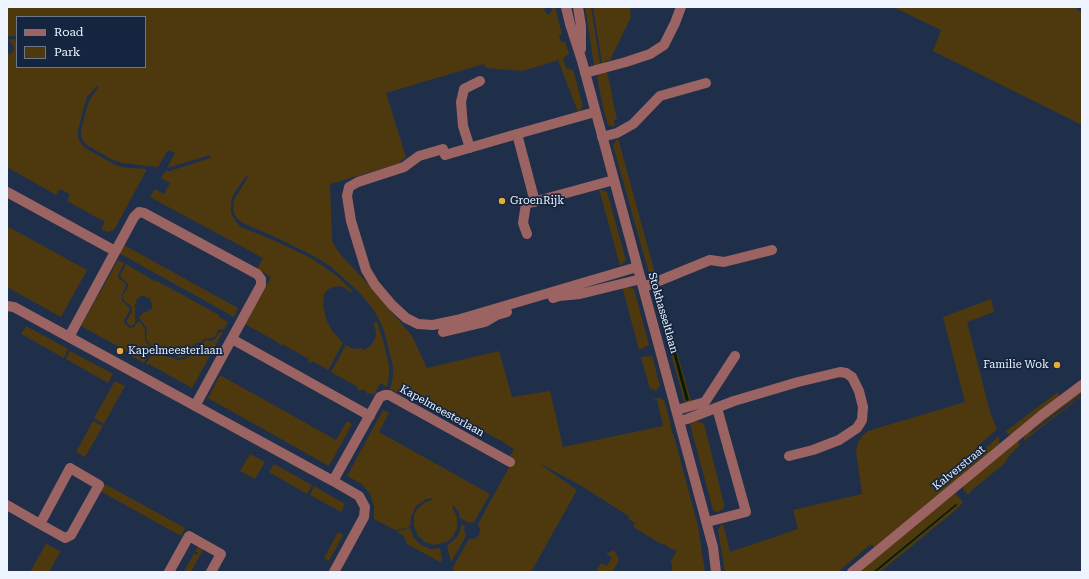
<!DOCTYPE html>
<style>
body{margin:0}
#map{position:relative;width:1089px;height:579px;overflow:hidden;background:#1f2f4a;font-family:"Roboto Serif",serif}
canvas{display:block}
.frame{position:absolute;inset:0;border:8px solid #edf4ff;pointer-events:none}
.legend{position:absolute;left:16px;top:16px;width:130px;height:52px;box-sizing:border-box;background:#15253f;border:1px solid #6b788c;margin:0;padding:5px 7px;list-style:none;font-size:12px;color:#edf4ff}
.legend li{display:flex;align-items:center;gap:8px;height:20px}
.legend b{width:20px;border:1px solid #6b788c}
</style>
<div id="map">
<canvas width="1089" height="579"></canvas>
<div class="frame"></div>
<ul class="legend">
<li><b style="height:5px;background:#9b6463"></b>Road</li>
<li><b style="height:11px;background:#4e390f"></b>Park</li>
</ul>
</div>
<script>
const context = document.querySelector('canvas').getContext('2d');
context.lineJoin = 'round';
function fill(path, color) { context.fillStyle = color; context.fill(path, 'evenodd'); }
const shape = rows => new Path2D(rows.map(r => 'M' + r).join(''));
function strokePath(path, color, width, dash) { context.strokeStyle = color; context.lineWidth = width; context.lineCap = dash ? 'butt' : 'round'; context.setLineDash(dash || []); context.stroke(path); }
function label(font, color, halo, rows, align = 'center') {
  context.font = font + ' "Roboto Serif",serif'; context.lineWidth = 3.5; context.setLineDash([]); context.textBaseline = 'middle'; context.strokeStyle = halo; context.fillStyle = color; for (const [text, x, y, turn = 0] of rows) {
    context.save(); context.translate(x, y); context.rotate((+turn || 0) * Math.PI / 180); context.textAlign = isNaN(turn) ? turn : align; if (halo) context.strokeText(text, 0, 0); context.fillText(text, 0, 0); context.restore();
  }
}
fill(shape([
 [7,7,544,7,545,12,549,15,552,11,551,7,555,7,562,34,559,35,561,42,565,42,569,53,563,59,566,68,573,70,583,106,580,111,578,112,558,60,523,71,486,68,484,64,386,93,406,157,398,164,330,184,332,241,339,253,370,286,412,336,427,368,499,351,512,397,550,391,563,447,663,426,657,400,655,400,654,399,659,398,664,400,671,425,670,425,672,433,673,433,698,526,705,572,670,572,672,569,672,564,670,562,677,551,666,546,666,545,664,544,663,545,633,527,635,523,628,519,629,517,630,517,580,485,537,462,577,490,531,572,457,572,452,569,469,539,474,539,479,535,480,530,478,524,514,458,510,456,514,449,505,443,404,387,400,394,390,389,393,376,393,366,384,331,380,321,373,309,359,292,330,266,312,255,275,237,243,223,237,219,234,213,233,203,236,197,248,177,246,176,233,195,231,202,231,213,236,222,241,227,273,240,311,258,337,276,352,291,351,293,345,288,340,286,333,287,327,290,323,296,324,297,323,305,326,319,332,331,343,343,328,370,312,361,311,363,308,361,309,359,282,344,281,346,279,345,279,343,245,324,271,277,257,269,263,258,150,197,155,189,164,194,170,183,161,178,165,171,170,171,210,158,210,155,167,168,175,153,168,150,158,167,122,163,111,159,88,146,85,143,82,139,81,131,87,107,90,99,98,88,97,86,87,97,84,106,78,131,78,137,81,143,85,148,108,161,118,166,128,168,147,169,114,230,109,232,102,230,102,228,105,222,67,201,70,194,60,189,56,195,7,167,7,52,10,55,14,50,14,48,10,41,9,40,7,44,7,40,17,39,17,67,145,67,145,17,17,17,17,36,7,36],
 [585,7,591,7,600,63,602,63,593,7,630,7,631,17,610,60,605,61,617,120,614,120,615,127,608,125,603,107,597,77,599,73,594,65],
 [893,7,1074,7,1082,13,1082,125,933,51,941,30],
 [618,138,656,277,653,279,650,277,613,145],
 [599,189,607,192,626,260,620,266],
 [7,226,87,270,61,317,7,287],
 [124,245,238,308,234,317,119,253],
 [118,260,124,263,118,275,119,279,124,282,126,285,125,289,122,294,122,301,130,308,129,312,125,318,124,322,127,326,130,328,134,327,138,322,141,323,145,330,145,341,149,345,151,349,151,353,148,356,144,363,130,355,131,353,125,350,124,352,123,349,81,326],
 [126,264,156,282,157,281,219,315,219,317,228,322,224,330,221,329,218,330,216,336,213,338,204,339,201,342,194,344,191,348,188,355,184,357,179,358,175,355,171,355,161,352,153,352,152,347,146,339,147,332,146,327,139,318,140,316,143,313,148,311,152,308,152,303,150,299,144,296,141,296,137,299,135,305,135,323,133,325,131,326,127,323,127,320,132,312,132,308,130,305,125,302,123,299,123,295,127,289,128,285,126,282,120,276],
 [622,286,624,286,634,289,649,345,639,350],
 [658,287,691,401,687,403,684,401,654,293],
 [991,299,994,312,967,322,990,412,997,429,977,447,979,454,999,436,999,444,875,548,872,545,867,546,867,549,866,548,838,572,725,572,718,530,721,525,723,524,730,552,798,529,793,510,862,494,856,451,858,443,862,436,868,431,965,402,943,317],
 [377,322,384,344,389,366,389,376,387,387,380,383,374,395,369,393,368,395,366,394,367,392,362,389,360,391,357,389,358,387,331,372,346,345,351,348,357,349,362,348,363,350,366,349,371,346,376,336,376,331,373,323],
 [26,326,68,349,64,358,21,334],
 [220,332,223,332,192,388,149,364,148,365,146,364,150,357,156,354,174,358,178,360,185,359,191,354,194,346,201,344,206,340,211,341,215,339],
 [70,351,113,374,108,383,66,359],
 [652,356,660,386,656,390,654,391,653,389,650,389,641,357],
 [220,375,336,440,347,421,352,424,329,466,208,398],
 [115,381,125,386,104,424,94,418],
 [1082,389,1082,393,1034,429,1030,434,1082,395,1082,396,1030,436,1024,441,1024,438,1026,433],
 [1058,392,1059,396,1011,435,1007,433,1006,431],
 [383,410,389,413,379,432,490,494,474,522,469,523,460,518,458,511,453,505,452,507,457,517,457,528,452,538,446,542,435,545,425,542,418,536,414,526,414,515,417,509,424,503,432,500,433,498,426,499,416,506,411,516,410,527,395,530,374,519,374,506,370,494,362,484,347,476],
 [93,421,103,426,85,457,76,452],
 [695,421,700,422,704,424,724,504,724,508,720,511,717,512,713,510,690,424],
 [1016,441,1019,442,1020,445,1008,457,1005,463,972,490,968,495,963,489,963,485],
 [250,454,265,462,255,479,240,471],
 [274,464,312,485,307,494,269,472],
 [105,484,185,528,181,536,100,491],
 [314,486,345,504,341,512,310,495],
 [952,494,956,494,963,502,957,509,880,572,876,572,957,505,956,504,873,572,859,572],
 [461,524,465,526,464,530,466,536,451,562,447,546,457,537,461,528],
 [410,528,414,538,421,545,431,549,440,548,442,560,440,562,407,544,404,536,396,531],
 [338,532,343,535,329,561,324,558],
 [201,541,206,544,191,572,184,572,194,553,196,555,198,552,195,552],
 [47,542,47,544,59,551,60,550,61,550,49,572,30,572],
 [614,550,619,560,612,572,596,572,601,563,607,566,612,557,606,554]
]), '#4e390f');
fill(shape([
 [666,317,689,400,686,401,664,318],
 [956,504,957,505,877,571,873,572]
]), '#051d03');
strokePath(shape([
 [566,7,570,24,582,61,713,547,716,572],
 [578,7,581,26,581,49],
 [585,73,626,62,650,54,664,45,675,23,681,7],
 [517,134,445,155,443,149,419,156,404,167,358,182,349,187,347,196,351,221,366,270,375,285,392,305,406,318,418,324,433,325,457,320,637,267],
 [602,137,617,133,633,124,660,96,706,83],
 [470,148,463,126,461,102,464,89,480,81],
 [7,192,115,251],
 [535,202,517,134,595,112],
 [527,234,523,223,526,204,614,180],
 [644,287,710,260,724,262,772,250],
 [553,298,559,296,580,294,641,279],
 [7,306,14,307,333,481,359,496,365,507,364,517,334,572],
 [443,332,485,322,497,315,507,312],
 [69,337,134,217,139,212,144,213,257,274,261,279,261,285,195,406],
 [232,339,370,416],
 [677,410,705,402,735,356],
 [680,421,687,419,734,401,798,382,840,372,846,373,852,377,859,391,863,407,862,420,857,428,839,440,813,450,789,456],
 [70,468,99,485,71,535,65,538,40,524,70,468],
 [333,481,380,397,385,395,389,395,510,462],
 [7,505,40,524],
 [707,522,746,512,717,408],
 [169,572,189,536,221,554,211,572],
 [852,572,1042,415,1082,385]
]), '#9b6463', 10);
for (const [x, y, r, color] of [
 [502,201,4,"#e6ac36"],
 [120,351,4,"#e6ac36"],
 [1057,365,4,"#e6ac36"]
]) { const dot = new Path2D(); dot.arc(x, y, r, 0, 2 * Math.PI); context.fillStyle = color; context.fill(dot); strokePath(dot, '#15253f', 1.5); }
label('11px', '#edf4ff', '#15253f', [
 ["GroenRijk",510,201],
 ["Kapelmeesterlaan",128,351],
 ["Familie Wok",1049,365,"right"]
], 'left');
label('11px', '#edf4ff', '#15253f', [
 ["Stokhasseltlaan",663,313,74],
 ["Kapelmeesterlaan",442,411,29],
 ["Kalverstraat",959,468,-39]
]);
</script>
